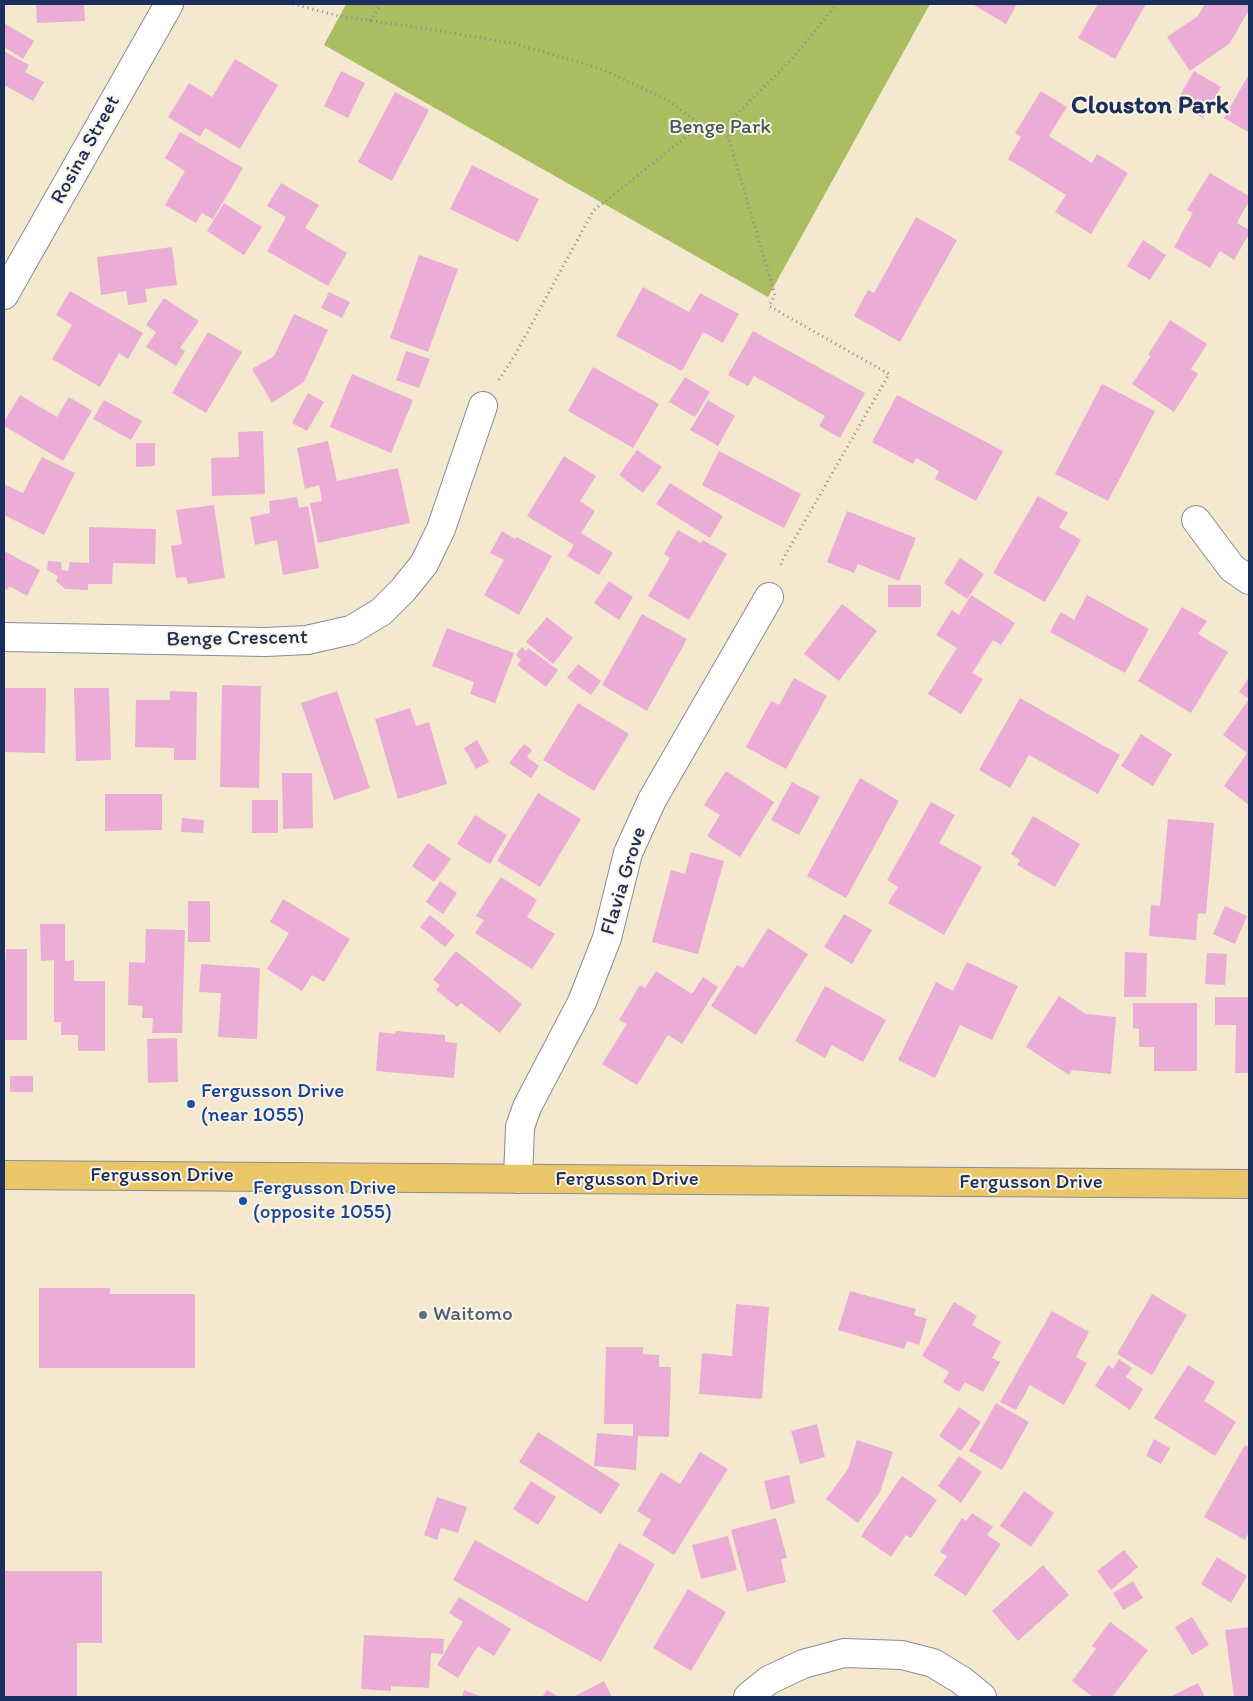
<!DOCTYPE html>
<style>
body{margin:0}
#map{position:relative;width:1253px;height:1701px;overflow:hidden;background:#f4e9cf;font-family:Itim,sans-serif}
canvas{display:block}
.frame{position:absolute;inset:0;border:5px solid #1b2f5e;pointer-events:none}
</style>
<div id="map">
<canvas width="1253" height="1701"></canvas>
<div class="frame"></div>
</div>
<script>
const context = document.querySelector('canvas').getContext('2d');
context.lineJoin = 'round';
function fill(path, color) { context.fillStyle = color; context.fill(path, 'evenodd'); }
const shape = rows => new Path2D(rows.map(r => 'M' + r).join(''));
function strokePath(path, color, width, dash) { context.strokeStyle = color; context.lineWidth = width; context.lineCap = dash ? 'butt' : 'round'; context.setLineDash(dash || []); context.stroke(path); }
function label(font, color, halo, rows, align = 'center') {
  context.font = font + ' Itim,sans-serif'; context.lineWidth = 4; context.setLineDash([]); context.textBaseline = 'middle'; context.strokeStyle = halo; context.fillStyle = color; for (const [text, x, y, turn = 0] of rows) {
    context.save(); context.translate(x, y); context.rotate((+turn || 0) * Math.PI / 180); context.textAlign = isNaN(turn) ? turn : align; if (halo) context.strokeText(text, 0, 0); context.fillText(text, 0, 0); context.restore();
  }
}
fill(shape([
 [346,4,930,4,768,297,324,45]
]), '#aabd61');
fill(shape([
 [36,4,84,4,85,21,37,23],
 [972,4,1017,4,1006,24],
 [1098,4,1146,4,1115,59,1078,38],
 [1205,4,1249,4,1249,10,1230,43,1190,71,1167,37,1198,16],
 [4,23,34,41,23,59,4,47],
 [4,51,29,65,25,72,44,82,33,101,6,86,4,89],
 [235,59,278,85,240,149,205,128,200,137,168,117,189,83,212,97],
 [341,71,365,83,348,118,324,106],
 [1194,71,1221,87,1203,118,1176,102],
 [1249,74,1249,130,1248,132,1224,118],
 [1041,91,1067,107,1049,136,1092,163,1097,154,1128,173,1091,234,1055,212,1066,195,1008,159,1021,137,1015,133],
 [395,92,429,110,392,181,358,162],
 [180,132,243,168,213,219,202,213,196,223,165,205,185,171,165,158],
 [472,165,539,199,518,242,450,209],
 [1210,173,1249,196,1249,201,1237,223,1249,230,1249,234,1234,260,1220,251,1210,268,1174,247,1193,213,1187,210],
 [281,183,319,205,305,228,347,253,328,286,267,251,286,217,267,206],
 [224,203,262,227,244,255,207,231],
 [916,217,957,240,900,342,854,316,868,290,874,293],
 [1143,240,1166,255,1150,280,1127,266],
 [172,247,177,285,145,289,147,302,128,305,126,291,101,295,97,257],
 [419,255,458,269,428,352,390,338],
 [643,287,689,312,700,293,739,314,723,343,703,332,682,371,616,336],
 [70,291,143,333,128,359,119,353,100,387,52,359,72,325,56,315],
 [329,292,350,302,342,318,321,308],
 [164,298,199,321,180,348,185,351,176,366,146,347,156,332,146,325],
 [294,314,328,330,304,382,272,403,252,369,274,356],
 [1170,320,1207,344,1191,369,1198,374,1174,412,1132,384,1151,356,1148,355],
 [753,331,865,393,840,438,819,426,825,416,754,376,748,386,728,375],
 [208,332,242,352,206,413,172,393],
 [406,351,430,359,419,388,396,380],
 [593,367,659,404,633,448,568,411],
 [352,374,413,400,391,453,330,427],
 [685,377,710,392,695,417,669,402],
 [1102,384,1155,411,1108,501,1055,474],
 [308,393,324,402,307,431,292,423],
 [20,395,57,417,69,397,92,411,63,461,4,426,4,422],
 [897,395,1003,451,976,501,935,479,939,471,916,458,913,464,872,442],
 [104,400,142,421,131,440,93,419],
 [708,400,735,416,718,446,690,430],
 [263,431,265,494,212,496,211,458,239,457,238,432],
 [328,441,337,481,398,468,410,523,318,543,310,503,322,501,319,485,305,489,297,448],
 [136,443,155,443,155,466,136,467],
 [637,450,662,467,643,493,619,475],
 [719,451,801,494,784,528,702,485],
 [564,456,596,476,580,501,595,511,581,533,613,553,599,575,567,556,574,545,527,516],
 [42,457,75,473,44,535,4,515,4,484,23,493],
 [670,483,723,516,710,538,656,504],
 [1038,496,1068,513,1059,527,1081,540,1045,602,993,573],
 [297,497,299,508,308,506,319,568,283,575,277,540,255,545,250,517,270,513,269,501],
 [214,505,225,578,188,584,186,577,176,578,171,546,182,544,176,510],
 [847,511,916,538,899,581,858,564,854,573,827,562],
 [89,527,156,529,155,564,113,563,112,584,88,584,88,590,65,589,56,581,58,576,47,570,48,561,61,562,62,570,68,571,70,562,89,563],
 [678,530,701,543,703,540,727,554,689,620,648,596,670,558,664,554],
 [502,531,515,539,517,537,552,556,519,615,484,595,504,560,490,553],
 [4,551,40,570,27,596,9,586,7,590,4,588],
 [960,558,984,574,967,599,944,583],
 [609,581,633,597,619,620,594,603],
 [888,585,921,585,921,607,888,607],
 [971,595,1015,623,1001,645,993,640,972,673,983,679,961,714,928,694,957,648,936,635,952,610,959,615],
 [1087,595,1149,629,1125,673,1050,632,1061,612,1074,620],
 [842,604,877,631,839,681,804,654],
 [1182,607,1207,621,1198,634,1228,652,1191,713,1138,681],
 [642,614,687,639,647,711,602,685],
 [547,617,573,638,553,664,526,642],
 [447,628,514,653,495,703,470,694,474,682,432,666],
 [522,647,526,651,528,648,558,670,546,687,517,665,521,660,516,655],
 [578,664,601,681,591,695,567,678],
 [1249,677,1249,805,1224,786,1247,753,1223,735,1249,699,1239,692],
 [794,678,827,696,786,769,746,747,771,701,779,705],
 [222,685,261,686,259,788,220,787],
 [4,688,46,688,45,753,4,752],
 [74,688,109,688,111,760,76,761],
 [170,691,197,692,196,760,174,760,174,748,135,747,136,700,170,700],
 [337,691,370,788,334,800,301,703],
 [1020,698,1120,755,1098,794,1029,755,1010,788,979,770],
 [578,703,629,734,594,791,543,760],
 [410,708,416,726,429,722,447,784,398,799,375,719],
 [1141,734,1172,754,1153,786,1121,766],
 [477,740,489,762,476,769,464,748],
 [524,744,532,750,527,757,539,766,531,778,509,763],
 [726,771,774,802,740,857,707,836,720,815,704,805],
 [282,773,312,773,313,828,283,829],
 [860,778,899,801,846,898,807,876],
 [792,782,820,797,799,835,771,820],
 [538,793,581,819,540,887,497,861],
 [105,794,162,794,162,830,105,831],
 [252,800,278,800,278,833,252,833],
 [931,802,955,815,939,843,982,867,944,935,888,903,898,887,887,880],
 [475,815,507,835,490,864,457,844],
 [1033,816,1080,844,1055,887,1017,865,1020,860,1011,854],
 [182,818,204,820,203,833,181,832],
 [1168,819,1214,823,1206,914,1198,913,1196,940,1149,936,1151,905,1160,906],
 [428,843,451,859,434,882,412,866],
 [691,852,724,861,698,954,652,942,671,870,685,874],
 [501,877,537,900,527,917,555,934,532,969,475,933,484,920,476,916],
 [440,881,457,893,443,914,426,902],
 [283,899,350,939,324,982,312,975,302,991,267,969,289,933,270,922],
 [188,901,210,901,210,942,188,942],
 [1225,906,1247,916,1235,944,1213,934],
 [844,914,872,930,852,964,824,947],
 [430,915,455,935,445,947,420,927],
 [40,924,65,924,65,961,74,960,74,981,105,981,105,1051,78,1051,78,1035,61,1035,61,1022,54,1022,54,960,41,961],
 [768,928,808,954,756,1035,711,1006,737,965,743,968],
 [146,929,185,930,182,1033,152,1033,153,1018,142,1018,143,1006,128,1005,129,962,145,963],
 [6,949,27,949,27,1040,4,1040,4,960,6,960],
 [456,951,522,1004,500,1033,461,1003,457,1007,436,990,440,985,433,980],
 [1125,952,1147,953,1146,997,1124,997],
 [1207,953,1227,954,1225,985,1205,984],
 [967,962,1018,986,992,1040,960,1025,935,1078,898,1060,936,982,953,991],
 [201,964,260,968,257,1039,218,1037,221,993,199,992],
 [656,971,692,994,703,977,718,987,682,1044,668,1035,637,1085,602,1064,627,1024,619,1020,640,985,645,988],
 [825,986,886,1020,863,1062,832,1045,825,1058,795,1041],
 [1059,996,1086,1014,1116,1017,1111,1074,1072,1070,1069,1075,1026,1047],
 [1215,997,1249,997,1249,1073,1235,1073,1236,1025,1215,1025],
 [1133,1003,1197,1003,1197,1071,1154,1071,1154,1047,1139,1047,1139,1029,1133,1028],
 [396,1031,445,1035,445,1042,457,1043,454,1078,376,1071,379,1032,395,1034],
 [177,1038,178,1082,148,1083,147,1039],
 [10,1076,33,1076,33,1092,10,1092],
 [39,1288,110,1288,110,1294,195,1294,195,1368,39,1368],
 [850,1291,916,1309,914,1315,927,1319,919,1345,907,1341,904,1349,838,1330],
 [1152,1294,1187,1315,1152,1375,1117,1354],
 [954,1302,977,1316,972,1325,1001,1342,992,1358,1000,1362,983,1392,965,1382,959,1392,943,1382,949,1372,922,1356],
 [736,1304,769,1307,762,1399,699,1394,702,1353,732,1356],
 [1052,1311,1089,1332,1076,1357,1087,1363,1064,1405,1030,1385,1016,1410,1000,1402],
 [606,1347,643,1347,643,1354,659,1355,659,1367,671,1367,669,1437,638,1436,636,1470,594,1466,597,1433,633,1436,633,1424,604,1424],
 [1119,1359,1132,1368,1126,1377,1143,1389,1130,1410,1095,1386,1108,1365,1113,1369],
 [1188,1365,1215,1382,1204,1401,1236,1422,1215,1456,1154,1418],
 [996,1403,1029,1422,1002,1470,969,1451],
 [959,1407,981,1422,961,1451,939,1436],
 [817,1424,825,1457,800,1464,791,1431],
 [538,1432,620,1484,601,1514,519,1462],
 [1154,1439,1170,1448,1161,1464,1146,1456],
 [857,1440,893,1452,880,1492,858,1523,826,1499,848,1469],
 [1245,1445,1249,1447,1249,1532,1245,1540,1204,1517],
 [700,1452,728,1469,674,1555,642,1535,651,1520,637,1511,661,1472,680,1484],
 [959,1456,982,1472,961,1503,938,1486],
 [789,1475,795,1503,771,1510,764,1481],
 [902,1476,937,1500,911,1538,906,1535,891,1557,861,1536],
 [531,1481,556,1497,538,1525,513,1509],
 [1024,1491,1054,1513,1031,1547,1000,1526],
 [437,1497,467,1507,458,1533,441,1528,437,1540,424,1535],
 [972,1513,993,1527,987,1535,1001,1544,966,1596,934,1575,947,1556,940,1552,962,1518,966,1521],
 [776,1518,787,1558,781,1559,786,1582,747,1592,731,1530],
 [728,1536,737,1570,701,1579,692,1545],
 [475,1540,587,1602,619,1543,655,1564,601,1662,453,1580],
 [1124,1550,1138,1567,1111,1590,1097,1571],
 [1217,1557,1247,1576,1231,1603,1201,1584],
 [1043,1565,1069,1595,1018,1641,992,1611],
 [4,1571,102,1571,102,1643,77,1643,77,1697,4,1697],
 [1133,1581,1143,1598,1123,1610,1113,1593],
 [688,1589,726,1612,691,1671,653,1648],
 [459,1597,511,1629,494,1656,478,1646,458,1678,437,1665,463,1622,449,1613],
 [1192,1617,1209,1645,1192,1655,1175,1627],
 [1110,1622,1148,1650,1112,1697,1093,1697,1072,1681,1096,1649,1092,1646],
 [1249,1627,1249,1697,1234,1697,1225,1630],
 [364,1635,444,1639,443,1654,431,1653,429,1688,391,1686,391,1691,361,1689],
 [604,1681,612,1697,573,1697],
 [1198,1683,1205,1697,1170,1697],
 [464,1690,482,1697,462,1697],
 [547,1690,559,1697,542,1697]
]), '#ebadd6');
const minor = shape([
 [4,295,169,4],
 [1196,520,1232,568,1249,580],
 [4,637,266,642,307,640,351,630,381,612,403,590,424,564,441,529,483,406],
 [518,1179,520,1127,527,1107,582,1002,607,938,628,853,652,800,769,597],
 [748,1697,769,1680,803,1664,844,1653,902,1655,933,1663,961,1680,982,1697]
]);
const major = shape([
 [4,1175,1249,1184]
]);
strokePath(minor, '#888c96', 30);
strokePath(major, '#888c96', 30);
strokePath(shape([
 [293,4,339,16,435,30,516,44,599,68,666,99,701,125,725,126,790,61,837,4],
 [370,21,381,4],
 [725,126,775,295,769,306,889,374,782,561,780,568],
 [499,380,515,355,593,211,701,125]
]), '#888c96', 3, [1, 4]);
strokePath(minor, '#fff', 28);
strokePath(major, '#ebc669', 28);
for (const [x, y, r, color] of [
 [191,1104,5,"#1a4fb4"],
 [243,1201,5,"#1a4fb4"],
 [423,1315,5,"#5c6f8a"]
]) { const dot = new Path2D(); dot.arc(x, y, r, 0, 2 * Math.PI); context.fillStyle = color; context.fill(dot); strokePath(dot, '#fcf5e5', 2); }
label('21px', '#465a5f', '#fcf5e5', [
 ["Benge Park",720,128]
]);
label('21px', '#1b2f5e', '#fcf5e5', [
 ["Rosina Street",86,150,-61],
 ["Benge Crescent",237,639,-1],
 ["Flavia Grove",624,881,-73],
 ["Fergusson Drive",162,1176],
 ["Fergusson Drive",627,1180],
 ["Fergusson Drive",1031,1183]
]);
label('21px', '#164399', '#fcf5e5', [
 ["Fergusson Drive",201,1092],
 ["(near 1055)",201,1116],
 ["Fergusson Drive",253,1189],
 ["(opposite 1055)",253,1213]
], 'left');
label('21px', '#4e5e75', '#fcf5e5', [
 ["Waitomo",433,1315]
], 'left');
label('bold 26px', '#1b2f5e', '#fcf5e5', [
 ["Clouston Park",1150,106]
]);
</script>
